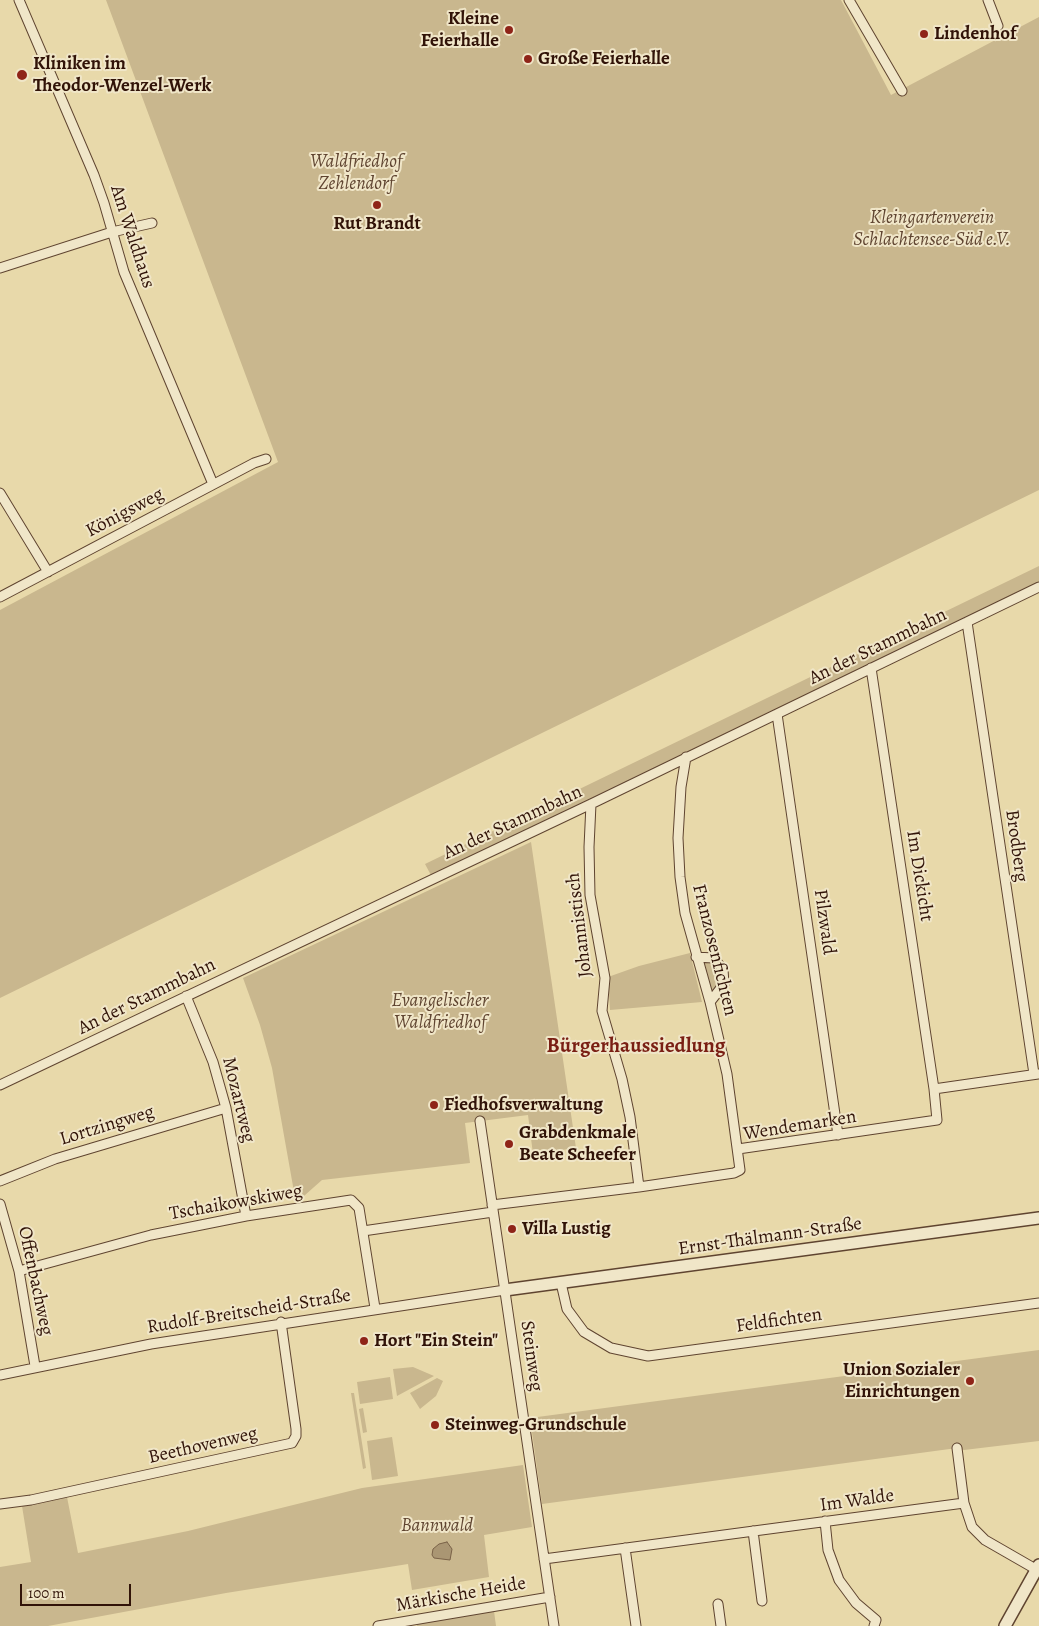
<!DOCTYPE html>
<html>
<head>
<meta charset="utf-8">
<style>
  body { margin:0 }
  #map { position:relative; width:1039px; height:1626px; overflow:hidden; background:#e8d9aa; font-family:Alegreya,serif }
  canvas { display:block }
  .scale { position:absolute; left:20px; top:1584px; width:111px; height:22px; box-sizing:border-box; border:2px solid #311308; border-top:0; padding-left:6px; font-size:15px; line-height:18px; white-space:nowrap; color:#311308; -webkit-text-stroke:4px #f0e6c8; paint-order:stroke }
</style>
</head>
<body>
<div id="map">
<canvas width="1039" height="1626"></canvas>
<div class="scale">100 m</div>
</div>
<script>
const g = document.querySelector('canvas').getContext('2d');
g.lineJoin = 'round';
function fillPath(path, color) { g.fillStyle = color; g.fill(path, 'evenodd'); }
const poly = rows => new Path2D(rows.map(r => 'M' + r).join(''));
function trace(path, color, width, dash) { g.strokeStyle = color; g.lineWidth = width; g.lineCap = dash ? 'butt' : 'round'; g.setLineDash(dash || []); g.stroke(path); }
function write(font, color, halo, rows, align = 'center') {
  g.font = font + ' Alegreya,serif'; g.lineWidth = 4; g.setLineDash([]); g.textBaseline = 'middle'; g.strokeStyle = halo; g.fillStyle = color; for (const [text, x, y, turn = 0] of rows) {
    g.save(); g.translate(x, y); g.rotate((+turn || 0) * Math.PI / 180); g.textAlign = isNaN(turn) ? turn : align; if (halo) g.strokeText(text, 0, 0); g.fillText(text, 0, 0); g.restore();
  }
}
fillPath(poly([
  [106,0,841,0,891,95,1039,17,1039,490,0,998,0,610,278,462],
  [1039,566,1039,587,433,879,425,864],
  [531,842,576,1148,533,1154,528,1115,465,1123,470,1163,322,1180,296,1203,272,1068,260,1025,243,978],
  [690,953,702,1002,610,1010,608,977,639,966],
  [702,958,710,958,720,970,722,981,713,994],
  [1039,1350,1039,1441,964,1450,957,1448,542,1504,530,1418],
  [413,1367,434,1376,397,1396,393,1369],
  [390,1377,393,1399,360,1404,357,1382],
  [437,1378,443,1381,436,1396,420,1409,410,1393],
  [351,1393,354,1393,366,1468,363,1469],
  [363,1408,367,1432,363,1433,359,1409],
  [392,1437,398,1476,372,1480,367,1441],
  [523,1465,532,1527,484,1535,489,1577,412,1590,408,1564,226,1593,48,1626,0,1626,0,1567,31,1562,22,1506,67,1497,78,1553,188,1531,362,1488],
  [494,1611,496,1626,417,1626,417,1624]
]), '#c9b78e');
const water = poly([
  [447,1542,452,1549,450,1560,434,1558,432,1555,433,1549,439,1544,447,1542]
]);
fillPath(water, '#aa9673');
trace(water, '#7a6248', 1);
const minor = poly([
  [19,0,94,175,104,203,124,272,213,484],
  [849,0,902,91],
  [988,0,998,26],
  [0,268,112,232,152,223],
  [0,493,48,572],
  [0,597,254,463,266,459],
  [967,622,1034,1074],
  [777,714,838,1135],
  [591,804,589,847,590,895,605,978,602,1011,622,1079,630,1117,639,1187],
  [696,957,713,958,723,969,724,984,710,1002],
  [186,996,213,1062,226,1108,246,1216],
  [0,1085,591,804,1039,587],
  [934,1089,1038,1074],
  [480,1121,554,1626],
  [738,1149,937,1120,934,1089,871,668],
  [0,1181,55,1159,226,1108],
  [0,1204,19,1271,35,1366],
  [492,1205,639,1187,734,1173,740,1170,727,1074,710,1002,685,913,680,877,678,838,681,787,686,757],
  [363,1231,493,1212],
  [19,1271,151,1235,246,1216,351,1200,359,1208,375,1308],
  [561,1283,567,1309,584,1332,611,1348,648,1356,1039,1303],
  [0,1375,151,1344,505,1290],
  [957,1448,964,1503,972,1527,985,1540,1039,1571],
  [0,1504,31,1500,292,1443,296,1436,296,1429,281,1322],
  [825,1521,828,1550,839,1580,856,1603,876,1620,874,1626],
  [753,1531,762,1601],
  [625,1548,636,1626],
  [544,1559,964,1503],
  [718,1604,721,1626],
  [378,1626,550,1597]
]);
const tertiary = poly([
  [505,1290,1039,1218],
  [1005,1626,1039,1565]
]);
trace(minor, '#5f4430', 11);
trace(tertiary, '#5f4430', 14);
trace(minor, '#f0e6c8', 9);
trace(tertiary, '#f0e6c8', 11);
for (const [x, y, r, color] of [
  [509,30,5,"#8f2418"],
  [924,34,5,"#8f2418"],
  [528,59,5,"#8f2418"],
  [22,75,6,"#8f2418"],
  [377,205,5,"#8f2418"],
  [434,1105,5,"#8f2418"],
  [509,1144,5,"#8f2418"],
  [512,1229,5,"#8f2418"],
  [364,1341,5,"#8f2418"],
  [970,1381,5,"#8f2418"],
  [435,1425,5,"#8f2418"]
]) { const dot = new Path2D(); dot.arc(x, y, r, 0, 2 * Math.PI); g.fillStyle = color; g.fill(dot); trace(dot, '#f0e6c8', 2); }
write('bold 19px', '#311308', '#f0e6c8', [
  ["Kleine",499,19,"right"],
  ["Feierhalle",499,41,"right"],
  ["Lindenhof",934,34],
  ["Große Feierhalle",538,59],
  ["Kliniken im",33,64],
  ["Theodor-Wenzel-Werk",33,86],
  ["Rut Brandt",377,224,"center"],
  ["Fiedhofsverwaltung",444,1105],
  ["Grabdenkmale",519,1133],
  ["Beate Scheefer",519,1155],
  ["Villa Lustig",522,1229],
  ["Hort \"Ein Stein\"",374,1341],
  ["Union Sozialer",960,1370,"right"],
  ["Einrichtungen",960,1392,"right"],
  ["Steinweg-Grundschule",445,1425]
], 'left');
write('italic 19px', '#5f4430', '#f0e6c8', [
  ["Waldfriedhof",356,162],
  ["Zehlendorf",356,184],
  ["Kleingartenverein",932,218],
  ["Schlachtensee-Süd e.V.",932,240],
  ["Evangelischer",440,1001],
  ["Waldfriedhof",440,1023],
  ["Bannwald",437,1526]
]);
write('19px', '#311308', '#f0e6c8', [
  ["Am Waldhaus",132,237,72],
  ["Königsweg",125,513,-28],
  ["An der Stammbahn",878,647,-26],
  ["An der Stammbahn",513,823,-25],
  ["Brodberg",1016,846,82],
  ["Im Dickicht",919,876,81],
  ["Pilzwald",824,922,82],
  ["Johannistisch",580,925,-97],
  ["Franzosenfichten",714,950,76],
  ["An der Stammbahn",147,997,-26],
  ["Mozartweg",238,1100,76],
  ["Lortzingweg",107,1126,-17],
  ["Wendemarken",800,1126,-9],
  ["Tschaikowskiweg",236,1203,-10],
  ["Ernst-Thälmann-Straße",770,1237,-8],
  ["Offenbachweg",35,1281,78],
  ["Rudolf-Breitscheid-Straße",249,1312,-9],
  ["Feldfichten",779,1321,-8],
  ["Steinweg",531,1356,82],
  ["Beethovenweg",203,1446,-13],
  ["Im Walde",857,1501,-8],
  ["Märkische Heide",461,1595,-10]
]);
write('bold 21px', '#7a1f14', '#f0e6c8', [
  ["Bürgerhaussiedlung",636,1047]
]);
</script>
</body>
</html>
